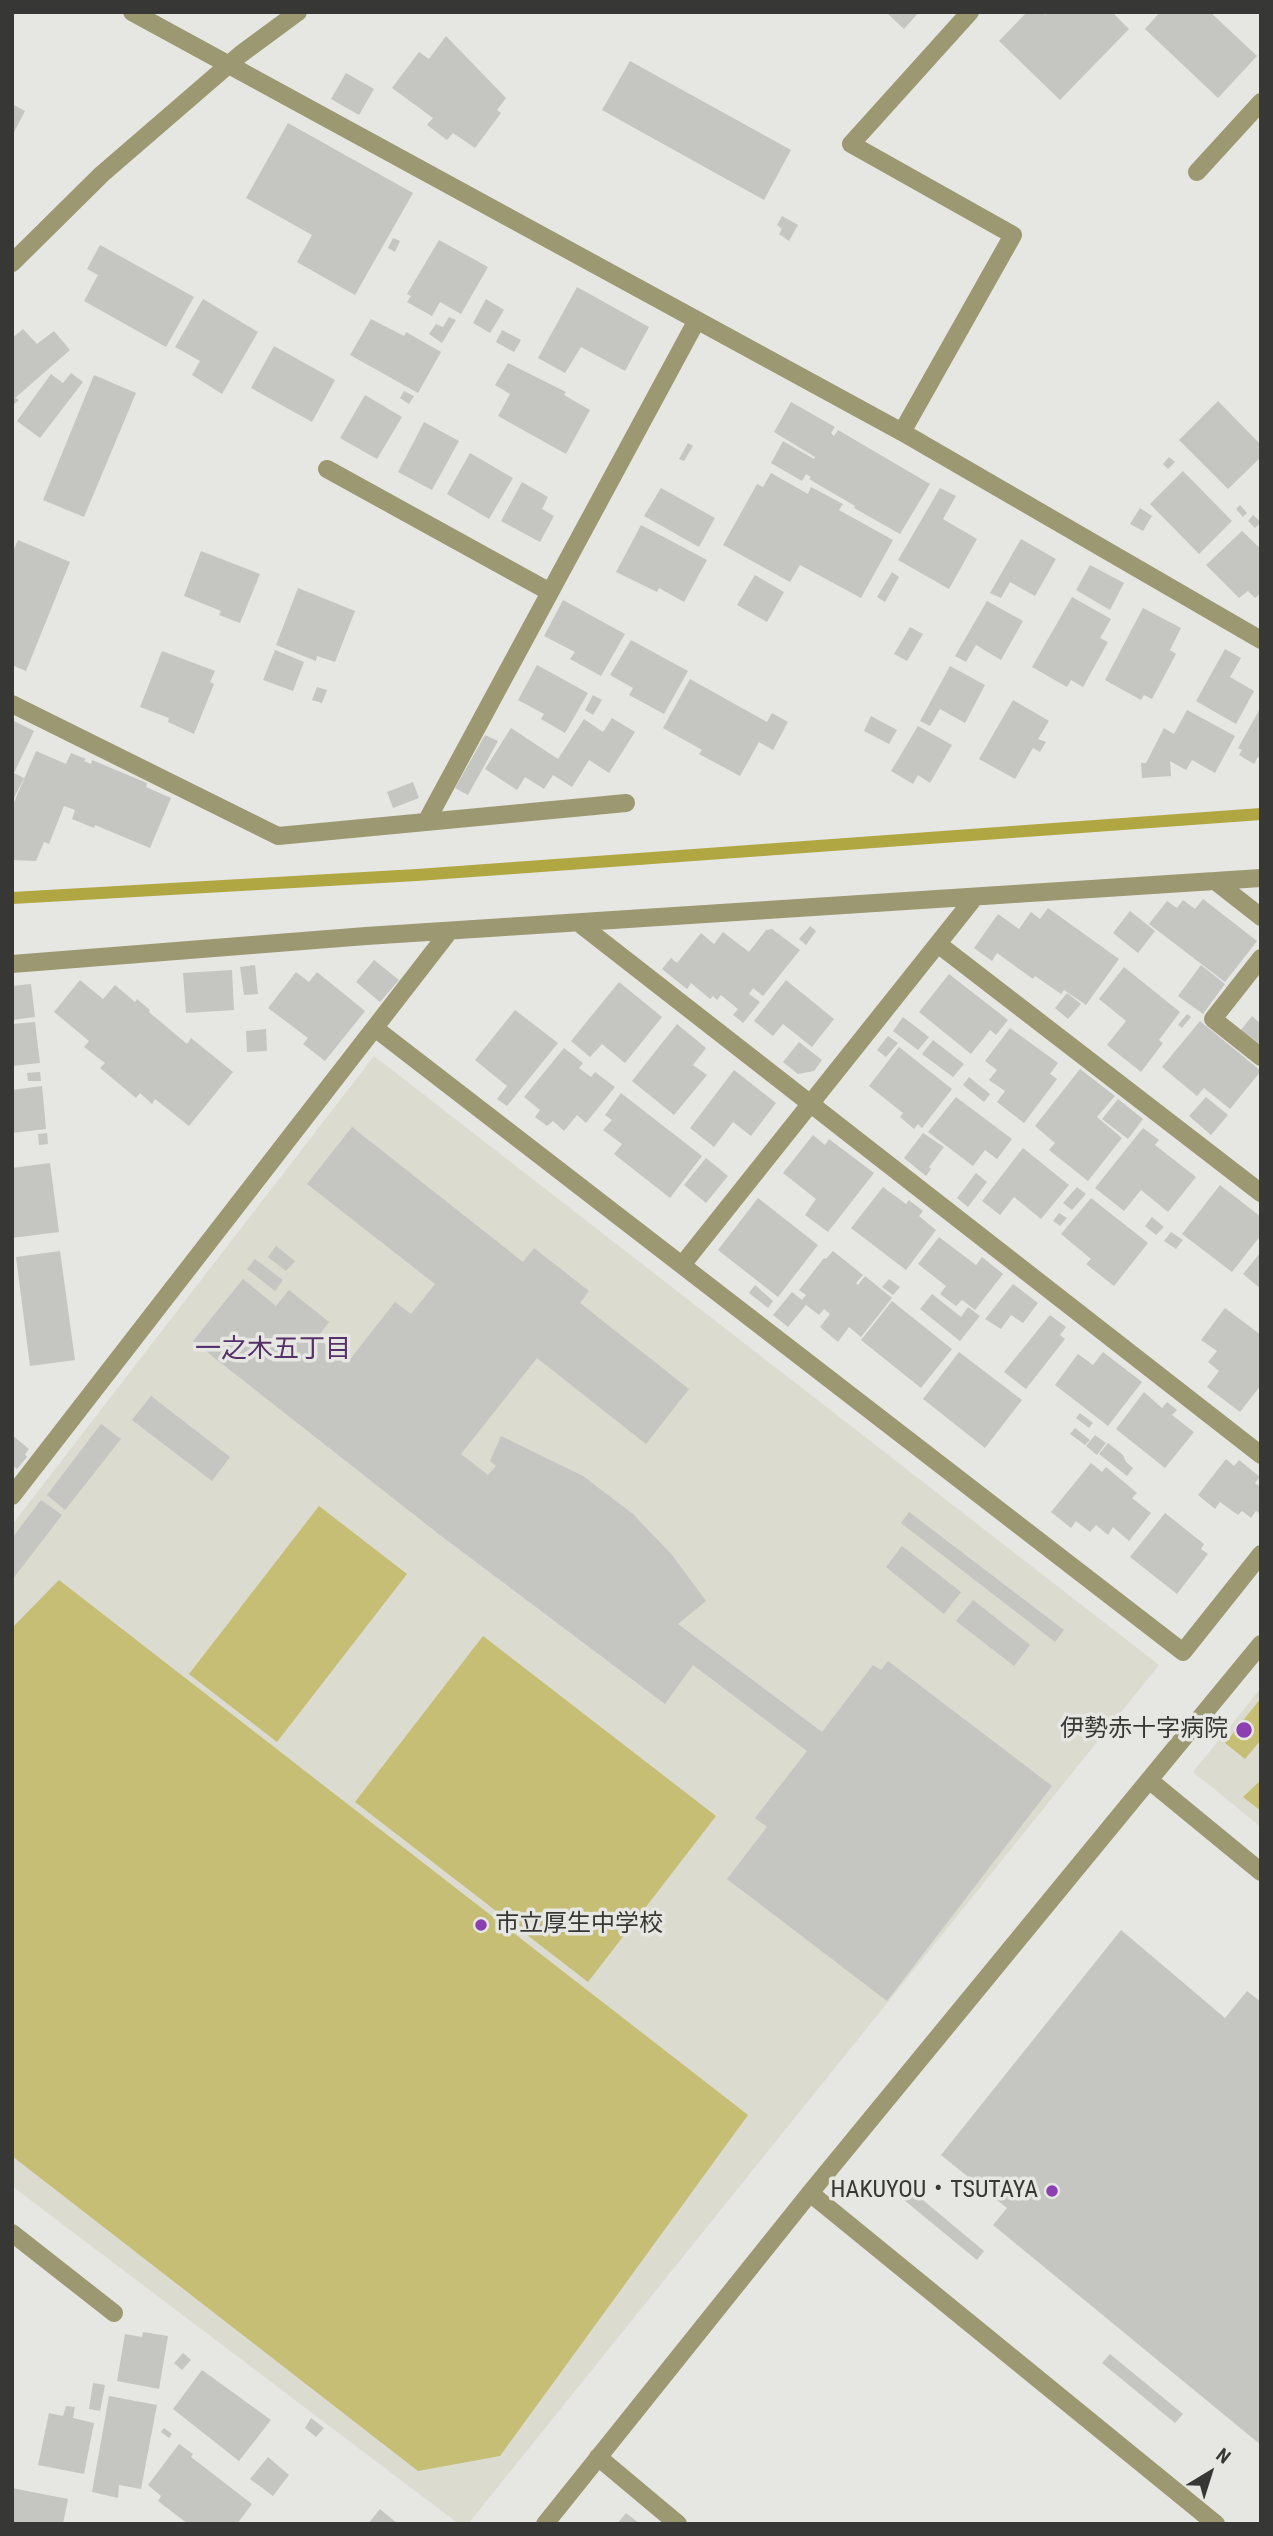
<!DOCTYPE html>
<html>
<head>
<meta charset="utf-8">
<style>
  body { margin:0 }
  #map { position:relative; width:1273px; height:2536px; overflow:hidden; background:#e6e6e2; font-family:"Roboto Condensed",sans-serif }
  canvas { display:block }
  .frame { position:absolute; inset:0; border:14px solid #373735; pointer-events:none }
  .north { position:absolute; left:1175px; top:2438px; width:70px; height:70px; -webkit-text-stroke:5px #e6e6e2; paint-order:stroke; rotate:38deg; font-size:19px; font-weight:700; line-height:28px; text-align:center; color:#373735 }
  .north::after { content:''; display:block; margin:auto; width:24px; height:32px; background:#373735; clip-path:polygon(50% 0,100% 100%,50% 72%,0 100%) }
</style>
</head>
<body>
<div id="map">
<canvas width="1273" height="2536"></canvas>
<div class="frame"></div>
<div class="north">N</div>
</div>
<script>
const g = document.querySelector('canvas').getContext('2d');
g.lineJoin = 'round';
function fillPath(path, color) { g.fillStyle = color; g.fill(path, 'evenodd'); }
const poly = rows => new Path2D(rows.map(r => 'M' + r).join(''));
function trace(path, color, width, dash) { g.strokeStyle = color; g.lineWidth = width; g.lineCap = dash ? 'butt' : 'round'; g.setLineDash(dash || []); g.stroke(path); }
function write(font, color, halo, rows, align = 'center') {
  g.font = font + ' "Roboto Condensed","Noto Sans JP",sans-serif'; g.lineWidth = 7; g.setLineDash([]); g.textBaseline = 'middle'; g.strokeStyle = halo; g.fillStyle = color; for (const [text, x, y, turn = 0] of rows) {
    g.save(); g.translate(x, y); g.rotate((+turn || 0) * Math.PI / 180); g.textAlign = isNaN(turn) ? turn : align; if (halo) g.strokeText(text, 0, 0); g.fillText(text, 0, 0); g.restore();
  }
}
fillPath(poly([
  [374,1056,1159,1665,468,2524,459,2524,12,2186,12,1525],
  [1261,1688,1261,1827,1193,1772]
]), '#dbdbd0');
fillPath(poly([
  [319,1506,407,1574,277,1742,189,1674],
  [59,1580,748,2115,500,2456,418,2471,12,2156,12,1628],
  [483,1636,716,1816,588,1982,355,1802],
  [1261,1698,1261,1740,1245,1759,1225,1743],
  [1261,1780,1261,1811,1243,1797]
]), '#c6be74');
trace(poly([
  [12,898,417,875,1261,814]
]), '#b0a642', 12);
fillPath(poly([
  [886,12,919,12,904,29],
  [1027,12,1042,12,1045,15,1047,12,1112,12,1129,29,1060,100,999,41],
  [1160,12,1210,12,1257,56,1218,98,1145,29],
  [446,36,506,98,497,110,501,113,475,148,453,133,447,140,427,125,433,118,392,88,419,52,429,59],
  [630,61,791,150,764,200,602,110],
  [346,73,374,89,359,115,331,99],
  [12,104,25,111,12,136],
  [288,123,413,193,355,295,297,262,312,235,246,198],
  [782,216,798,225,789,241,779,234,782,229,777,225],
  [393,238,400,241,395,252,388,248],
  [439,240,488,267,461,314,440,302,432,316,407,302,411,296,407,294],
  [100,245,194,297,166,347,84,301,98,275,87,269],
  [577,287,649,327,625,371,581,347,565,373,538,358],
  [203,299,258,332,222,394,192,375,200,361,175,347],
  [486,299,504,310,490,333,473,323],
  [449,317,456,320,442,343,429,334,436,324,443,327],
  [371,319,404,336,406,332,441,352,418,393,350,355],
  [23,329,37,344,54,331,70,350,15,398,19,400,12,406,12,338],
  [502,330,521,340,514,352,496,342],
  [274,346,335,380,312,422,251,388],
  [508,363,566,392,564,395,590,410,566,454,498,416,510,394,495,385],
  [71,373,83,382,40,438,17,421,51,374,63,383],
  [94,375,136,393,84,517,43,500],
  [404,391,414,396,409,404,400,398],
  [365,395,402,417,377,459,340,438],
  [1218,401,1261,445,1261,457,1228,489,1179,440],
  [791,402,835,427,831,433,834,436,838,430,930,484,900,534,854,508,855,506,809,479,811,477,806,474,802,481,771,463,783,441,814,459,815,457,774,432],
  [424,422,459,441,432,490,398,472],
  [688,443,693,446,684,461,679,459],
  [470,453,513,478,489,519,447,494],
  [1169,457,1175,462,1168,469,1163,464],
  [1183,471,1232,521,1199,554,1150,504],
  [771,473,808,494,811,487,843,504,839,510,893,540,861,598,800,565,790,582,723,545,757,484,763,487],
  [522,482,548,497,542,509,554,516,540,542,501,521],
  [661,488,715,518,699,547,644,516],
  [940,488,956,496,943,519,977,539,949,589,898,560],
  [1240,505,1247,513,1243,517,1236,509],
  [1140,508,1152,516,1143,531,1130,524],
  [1253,515,1261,522,1255,528,1248,521],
  [641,525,707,560,684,602,659,588,657,592,616,572],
  [1242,531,1261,549,1261,593,1255,598,1248,591,1239,598,1206,565],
  [1021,539,1056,559,1035,596,1010,582,1001,598,990,593],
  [18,540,70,562,26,671,12,665,12,553],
  [201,551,260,574,240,623,219,615,221,611,184,596],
  [1090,565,1124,583,1110,610,1076,590],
  [892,572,899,577,885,602,877,597],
  [755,575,784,592,767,622,737,605],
  [298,588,355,611,335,662,317,656,316,661,276,645],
  [1072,597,1111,619,1100,638,1108,642,1083,687,1071,680,1067,687,1032,667],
  [563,600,625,634,601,676,570,659,575,652,544,636],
  [987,601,1023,621,1001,660,976,645,966,662,955,656],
  [1143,608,1181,628,1170,650,1176,654,1152,699,1144,695,1141,700,1105,680],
  [910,627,923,634,907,661,894,654],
  [631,640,688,671,664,714,629,695,633,688,610,675],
  [1225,649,1241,658,1230,677,1254,691,1236,724,1196,701],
  [275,650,304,662,293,691,263,680],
  [162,651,215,671,210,682,214,684,194,734,168,722,169,718,140,707],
  [537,665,588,693,565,733,541,719,544,714,518,700],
  [950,666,985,685,965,723,940,709,930,726,920,721],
  [690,679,767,722,772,713,788,722,773,750,759,742,740,776,699,754,702,750,663,728],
  [317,687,327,690,322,703,312,700],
  [593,695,602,700,593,715,585,710],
  [1013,700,1049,721,1038,739,1046,742,1040,752,1033,748,1015,779,979,759],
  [1261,707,1261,759,1258,757,1254,764,1239,755,1242,750,1238,748],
  [1187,710,1235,736,1215,773,1192,760,1186,770,1170,761,1171,776,1142,778,1141,763,1146,763,1164,728,1174,734],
  [871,716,897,730,889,744,864,731],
  [612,718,635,732,609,773,589,760,572,787,553,775,544,789,525,777,517,790,485,769,511,728,558,759,584,719,603,732],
  [12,720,34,731,14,773,24,778,12,802],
  [918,726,952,745,930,783,918,775,913,784,891,771],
  [485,735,498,741,468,795,455,788],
  [36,751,66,764,71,753,86,759,84,761,91,764,92,760,147,783,146,787,171,798,150,848,95,825,94,828,72,819,75,810,64,806,49,844,44,842,36,861,12,860,12,807],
  [413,782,419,798,393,808,387,792],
  [1203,899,1257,941,1225,982,1149,924,1167,901,1177,908,1183,900,1195,909],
  [1048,908,1119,959,1086,1005,1064,990,1061,994,1035,976,1033,979,997,953,992,961,974,948,998,914,1019,929,1031,912,1040,919],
  [1130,911,1155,931,1138,953,1113,933],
  [810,926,816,931,806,945,799,939],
  [772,929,800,950,763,996,753,988,749,994,760,1002,743,1023,733,1015,738,1009,721,995,717,1000,713,996,710,999,691,983,687,989,662,969,671,958,677,963,701,933,714,944,723,932,749,952,766,930],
  [374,960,399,980,380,1002,356,982],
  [255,965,258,994,244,995,240,967],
  [1201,965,1225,984,1203,1014,1178,996],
  [1124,967,1180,1012,1159,1040,1163,1043,1141,1072,1107,1045,1126,1021,1099,999],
  [232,970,234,1010,186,1013,183,973],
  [296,972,309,982,317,972,365,1011,325,1061,303,1044,308,1038,268,1008],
  [949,974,1008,1020,996,1035,990,1030,971,1054,919,1012],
  [80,980,103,999,115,985,135,1002,137,999,150,1010,149,1012,187,1044,191,1038,233,1072,189,1126,155,1099,152,1104,140,1093,136,1098,100,1068,105,1063,84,1047,89,1041,54,1012],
  [786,980,834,1019,812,1047,783,1024,773,1036,754,1021],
  [619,982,662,1017,625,1063,602,1044,590,1057,571,1041],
  [31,984,35,1017,12,1020,12,986],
  [1067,993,1081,1004,1068,1019,1055,1008],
  [515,1010,558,1043,507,1106,497,1099,507,1086,475,1060],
  [1187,1014,1191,1017,1182,1028,1178,1025],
  [1252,1016,1261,1024,1260,1044,1241,1030],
  [903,1017,929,1037,918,1050,893,1031],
  [1200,1021,1261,1071,1230,1109,1204,1088,1197,1096,1162,1067],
  [35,1022,40,1063,12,1066,12,1024],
  [677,1024,706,1048,693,1065,707,1075,674,1115,632,1081],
  [1010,1028,1058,1063,1050,1074,1057,1079,1024,1123,997,1102,1005,1091,989,1080,997,1070,985,1061],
  [266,1029,267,1051,247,1052,246,1031],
  [888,1036,898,1043,886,1057,877,1050],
  [933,1040,964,1064,953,1077,922,1054],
  [799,1042,822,1060,814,1071,798,1074,783,1062],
  [899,1047,952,1089,922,1128,918,1124,914,1129,900,1117,903,1113,869,1086],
  [564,1048,583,1063,579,1068,591,1077,595,1072,615,1087,586,1123,577,1115,564,1131,553,1121,547,1126,535,1117,540,1110,524,1097],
  [1080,1069,1115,1096,1097,1117,1122,1138,1088,1181,1049,1150,1055,1143,1035,1126],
  [734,1070,776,1103,751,1136,733,1122,714,1147,690,1128],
  [40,1072,41,1081,28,1081,27,1073],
  [969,1077,990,1094,984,1102,963,1085],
  [42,1086,46,1129,12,1133,12,1090],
  [621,1093,702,1156,670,1198,614,1154,622,1144,603,1130,612,1120,605,1115],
  [956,1097,1012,1139,997,1159,985,1150,973,1166,928,1132],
  [1206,1097,1228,1115,1211,1135,1189,1116],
  [1118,1099,1143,1119,1128,1139,1102,1119],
  [352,1127,523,1262,534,1248,589,1291,580,1303,689,1389,646,1444,537,1358,461,1454,488,1475,496,1466,490,1461,501,1436,583,1476,633,1514,672,1555,706,1601,678,1624,822,1732,873,1665,881,1670,888,1661,1052,1786,887,2001,727,1879,767,1827,755,1818,807,1751,693,1665,665,1704,440,1535,193,1341,243,1279,276,1306,289,1290,329,1322,317,1338,348,1362,395,1302,411,1314,435,1284,307,1184],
  [1143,1128,1159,1140,1155,1145,1196,1177,1168,1212,1141,1190,1124,1211,1095,1188],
  [47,1133,48,1144,39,1145,38,1134],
  [923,1133,944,1147,929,1167,931,1169,926,1176,904,1158],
  [813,1135,825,1145,829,1139,874,1173,828,1232,805,1215,816,1199,783,1173],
  [1023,1148,1069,1185,1041,1219,1014,1197,1000,1215,982,1201],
  [706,1158,728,1176,706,1203,684,1185],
  [50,1163,59,1232,12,1238,12,1168],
  [976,1173,987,1182,968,1207,957,1198],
  [1220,1185,1261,1217,1261,1235,1232,1272,1182,1234],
  [883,1187,906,1204,909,1200,923,1211,919,1216,936,1230,906,1270,851,1228],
  [1077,1187,1086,1194,1072,1210,1063,1203],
  [758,1198,818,1245,778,1297,718,1250],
  [1091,1198,1148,1243,1114,1286,1086,1264,1091,1259,1061,1234],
  [1059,1213,1067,1218,1060,1226,1053,1221],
  [1152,1217,1164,1227,1156,1235,1145,1226],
  [1171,1232,1183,1240,1176,1249,1164,1241],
  [939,1237,976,1265,982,1257,1003,1274,975,1310,962,1300,956,1306,940,1294,946,1286,918,1264],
  [276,1246,295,1261,286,1271,268,1257],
  [60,1251,75,1360,30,1366,16,1257],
  [833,1251,863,1275,856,1283,858,1285,865,1276,892,1298,861,1337,849,1327,838,1342,820,1327,830,1314,824,1309,819,1315,806,1305,788,1327,773,1315,792,1292,802,1300,806,1295,799,1290,824,1258,826,1259],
  [1261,1252,1261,1289,1243,1274],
  [255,1259,283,1280,275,1291,247,1269],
  [889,1279,900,1287,893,1295,882,1287],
  [1013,1284,1038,1303,1023,1323,1011,1315,1001,1329,985,1319],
  [755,1285,773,1301,768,1308,749,1293],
  [932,1294,961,1317,968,1307,980,1316,960,1341,920,1309],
  [892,1301,952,1349,921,1388,861,1340],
  [1225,1308,1261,1335,1261,1385,1240,1412,1207,1387,1219,1371,1208,1362,1217,1351,1201,1340],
  [1050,1315,1066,1327,1060,1335,1065,1339,1026,1389,1004,1372],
  [959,1352,1022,1400,985,1448,923,1399],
  [1103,1352,1142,1382,1108,1426,1055,1385,1078,1354,1093,1365],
  [1144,1392,1162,1408,1167,1402,1177,1410,1172,1415,1194,1432,1165,1468,1116,1429],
  [151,1396,230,1457,212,1481,132,1420],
  [1080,1413,1093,1423,1089,1428,1076,1418],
  [101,1424,121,1439,65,1510,47,1495],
  [1075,1428,1090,1440,1085,1445,1070,1434],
  [12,1435,29,1449,25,1454,27,1457,17,1469,14,1467,12,1468],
  [1095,1435,1106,1443,1097,1455,1086,1446],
  [1108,1443,1123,1455,1126,1462,1133,1468,1127,1476,1099,1454],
  [1226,1459,1234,1466,1239,1460,1260,1477,1255,1483,1261,1487,1261,1514,1256,1511,1251,1518,1242,1511,1238,1515,1220,1502,1215,1509,1198,1495],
  [1091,1463,1102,1472,1106,1467,1137,1493,1132,1498,1151,1513,1129,1541,1113,1527,1108,1535,1096,1525,1090,1532,1076,1521,1071,1528,1051,1512],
  [41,1500,62,1515,12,1580,12,1538],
  [909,1512,1064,1630,1055,1642,901,1523],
  [1165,1513,1204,1544,1201,1549,1208,1554,1177,1594,1130,1557],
  [902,1546,961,1592,944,1614,886,1567],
  [973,1600,1030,1645,1014,1666,956,1621],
  [1121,1930,1225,2018,1247,1991,1261,2002,1261,2445,993,2225,1007,2208,941,2155],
  [912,2191,984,2251,977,2260,904,2200],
  [143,2332,168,2336,159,2389,117,2381,125,2334,142,2337],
  [183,2353,191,2360,182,2370,174,2363],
  [1110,2354,1183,2414,1175,2423,1102,2363],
  [202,2370,271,2420,239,2461,173,2409],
  [93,2383,105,2385,100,2411,89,2409],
  [109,2396,157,2405,141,2489,119,2485,118,2498,92,2492],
  [66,2406,75,2407,73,2418,94,2423,84,2474,38,2465,49,2413,63,2416],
  [311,2418,324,2428,316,2437,305,2428],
  [164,2428,172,2434,169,2438,161,2432],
  [179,2444,193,2454,191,2457,252,2504,237,2524,188,2524,158,2501,161,2496,148,2485],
  [268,2457,289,2475,273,2496,250,2479],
  [12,2488,68,2499,63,2524,12,2524],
  [380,2509,398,2524,368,2524],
  [626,2513,640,2524,617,2524]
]), '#c5c5c2');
trace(poly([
  [132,12,902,432,1261,640],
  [1197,172,1261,102],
  [12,263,102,174,241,54,298,12],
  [902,432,1013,235,851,144,970,12],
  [327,469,550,592],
  [12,704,278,836,626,803],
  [426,822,697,320],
  [1215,881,1261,917],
  [580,924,1261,1455],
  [938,944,1261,1193],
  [1261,958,1213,1019,1261,1057],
  [12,964,366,936,1261,878],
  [376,1029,1183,1652,1261,1554],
  [682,1265,975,897],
  [12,1496,448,933],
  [1149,1780,1261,1644],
  [810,2193,1216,2524],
  [12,2233,114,2313],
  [598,2457,678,2524],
  [545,2524,810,2193,1149,1780,1261,1872]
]), '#9c9871', 18);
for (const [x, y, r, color] of [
  [1244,1730,9,"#8c3fb0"],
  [481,1925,7,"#8c3fb0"],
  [1052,2191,7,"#8c3fb0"]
]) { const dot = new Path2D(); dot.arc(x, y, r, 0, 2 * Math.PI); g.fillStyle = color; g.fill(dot); trace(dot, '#e6e6e2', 2.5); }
write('24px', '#373735', '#e6e6e2', [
  ["伊勢赤十字病院",1228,1730],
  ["市立厚生中学校",495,1925,"left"],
  ["HAKUYOU・TSUTAYA",1038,2191]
], 'right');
write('26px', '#563169', '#e6e6e2', [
  ["一之木五丁目",273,1350]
]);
</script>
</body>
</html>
